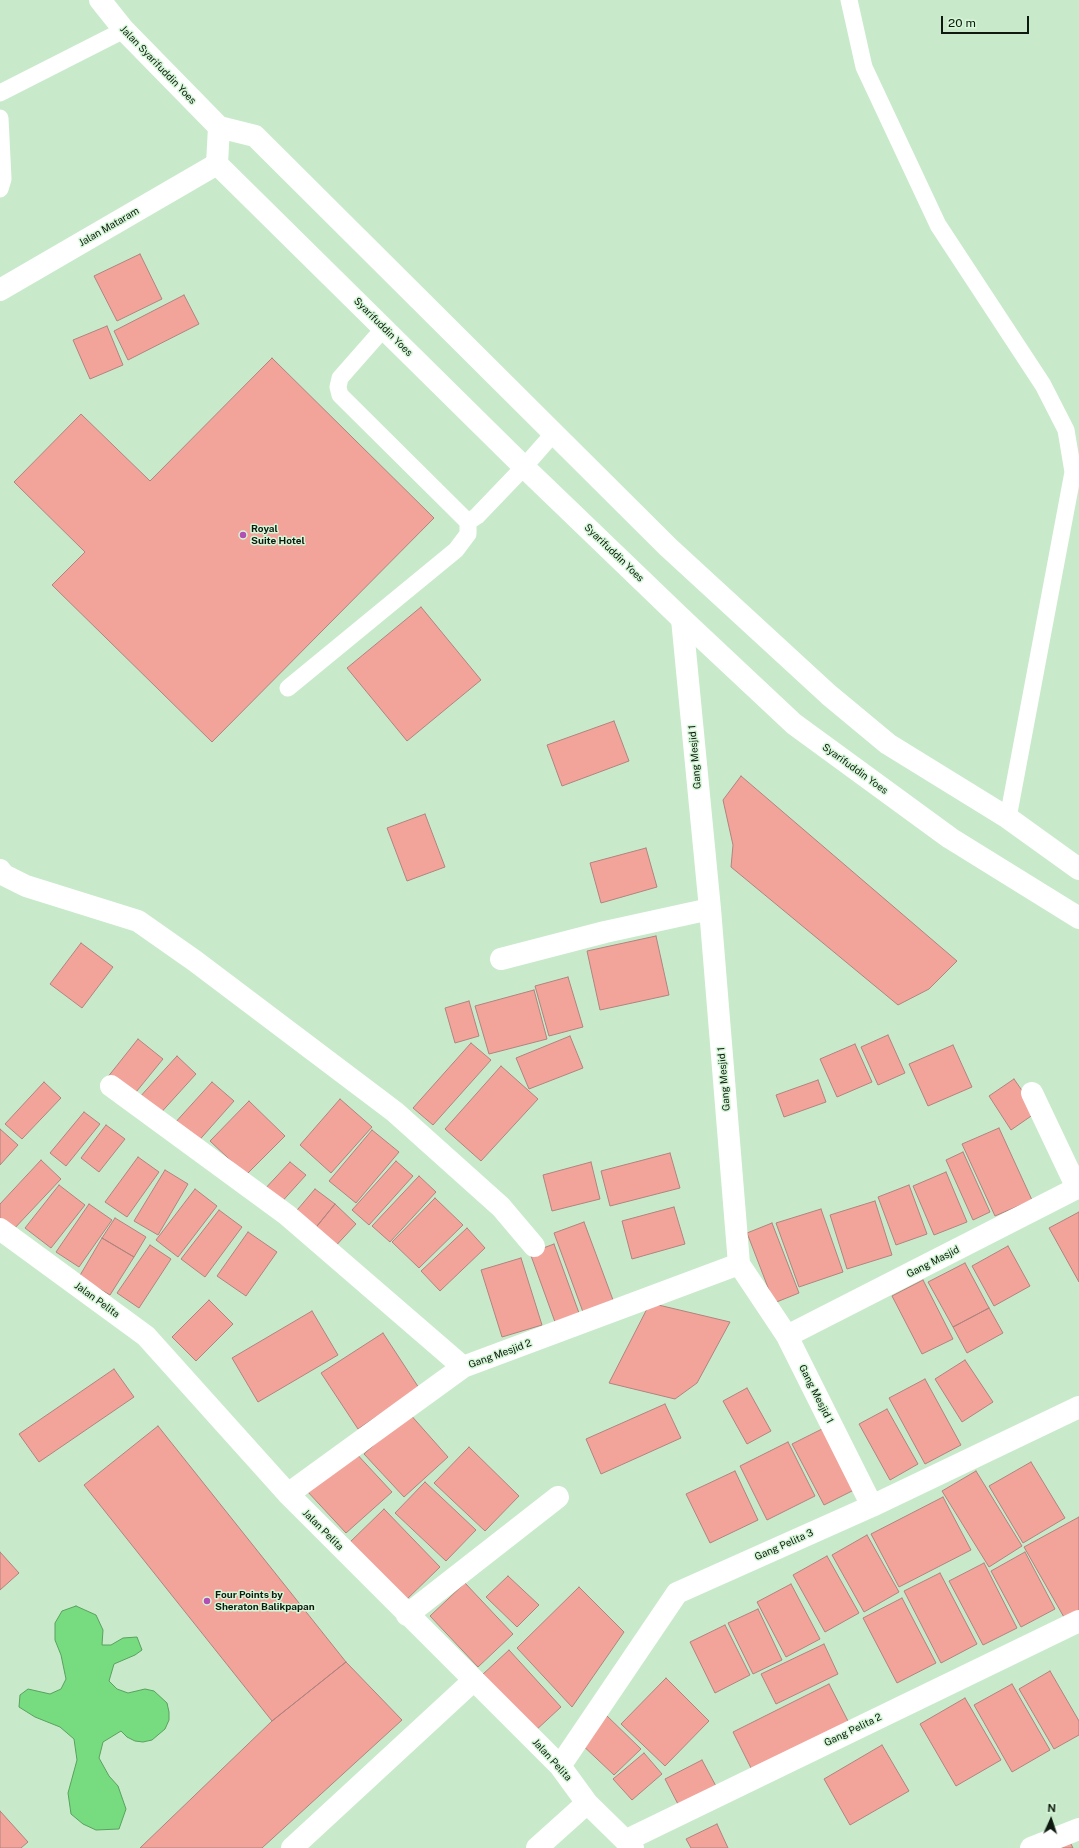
<!DOCTYPE html>
<html>
<head>
<meta charset="utf-8">
<style>
  body { margin:0 }
  #map { position:relative; width:1079px; height:1848px; overflow:hidden; background:#c8eaca; font-family:"Public Sans",sans-serif }
  canvas { display:block }
  .north { position:absolute; left:1031px; top:1800px; width:40px; height:40px; -webkit-text-stroke:3px #d5f7d7; paint-order:stroke; rotate:3deg; font-size:11px; font-weight:700; line-height:16px; text-align:center; color:#0e1a0f }
  .north::after { content:''; display:block; margin:auto; width:14px; height:18px; background:#0e1a0f; clip-path:polygon(50% 0,100% 100%,50% 72%,0 100%) }
  .scale { position:absolute; left:941px; top:16px; width:88px; height:18px; box-sizing:border-box; border:2px solid #0e1a0f; border-top:0; padding-left:5px; font-size:12px; line-height:14px; white-space:nowrap; color:#0e1a0f; -webkit-text-stroke:3px #d5f7d7; paint-order:stroke }
</style>
</head>
<body>
<div id="map">
<canvas width="1079" height="1848"></canvas>
<div class="north">N</div>
<div class="scale">20 m</div>
</div>
<script>
const g = document.querySelector('canvas').getContext('2d');
g.lineJoin = 'round';
function fillPath(path, color) { g.fillStyle = color; g.fill(path, 'evenodd'); }
const poly = rows => new Path2D(rows.map(r => 'M' + r).join(''));
function trace(path, color, width, dash) { g.strokeStyle = color; g.lineWidth = width; g.lineCap = dash ? 'butt' : 'round'; g.setLineDash(dash || []); g.stroke(path); }
function write(font, color, halo, rows, align = 'center') {
  g.font = font + ' "Public Sans",sans-serif'; g.lineWidth = 3; g.setLineDash([]); g.textBaseline = 'middle'; g.strokeStyle = halo; g.fillStyle = color; for (const [text, x, y, turn = 0] of rows) {
    g.save(); g.translate(x, y); g.rotate((+turn || 0) * Math.PI / 180); g.textAlign = isNaN(turn) ? turn : align; if (halo) g.strokeText(text, 0, 0); g.fillText(text, 0, 0); g.restore();
  }
}
const water = poly([
  [76,1606,96,1615,103,1630,102,1645,111,1645,123,1638,137,1637,142,1650,135,1655,114,1664,109,1681,117,1689,128,1693,145,1689,154,1691,167,1703,169,1712,169,1720,165,1729,152,1740,143,1742,135,1741,127,1737,121,1731,103,1742,99,1758,109,1776,118,1786,126,1809,119,1829,96,1830,83,1824,71,1814,68,1793,77,1760,74,1739,60,1727,35,1717,19,1707,20,1695,28,1689,50,1694,61,1689,66,1679,61,1655,55,1640,55,1623,62,1611,76,1606]
]);
fillPath(water, '#77db80');
trace(water, '#58a15e', 1);
const building = poly([
  [140,254,162,299,117,321,94,276,140,254],
  [184,295,199,324,128,360,114,331,184,295],
  [107,326,123,365,90,379,73,340,107,326],
  [272,358,434,518,212,742,52,585,85,552,14,482,81,414,150,481,272,358],
  [421,607,481,680,407,741,347,668,421,607],
  [614,721,629,761,562,786,547,745,614,721],
  [741,776,957,961,929,989,898,1005,731,867,733,845,723,800,741,776],
  [425,814,445,867,407,881,387,828,425,814],
  [646,848,657,887,601,903,590,863,646,848],
  [656,936,669,995,600,1010,587,951,656,936],
  [81,943,113,967,82,1008,50,984,81,943],
  [568,977,583,1027,549,1036,535,986,568,977],
  [534,990,547,1039,489,1054,475,1006,534,990],
  [469,1001,479,1036,455,1043,445,1008,469,1001],
  [888,1035,905,1073,878,1085,861,1047,888,1035],
  [570,1036,583,1068,529,1089,516,1058,570,1036],
  [138,1039,163,1059,132,1097,107,1078,138,1039],
  [471,1043,491,1060,433,1125,413,1108,471,1043],
  [855,1044,872,1082,837,1097,820,1059,855,1044],
  [953,1045,972,1087,928,1106,909,1064,953,1045],
  [177,1056,196,1074,157,1117,138,1099,177,1056],
  [501,1066,538,1099,481,1161,445,1129,501,1066],
  [1014,1079,1037,1112,1011,1130,989,1096,1014,1079],
  [818,1080,826,1102,784,1117,776,1095,818,1080],
  [44,1082,61,1098,22,1139,5,1124,44,1082],
  [212,1082,234,1101,195,1145,173,1125,212,1082],
  [340,1099,372,1127,331,1173,300,1145,340,1099],
  [249,1101,285,1136,246,1175,210,1141,249,1101],
  [84,1112,100,1124,66,1166,50,1153,84,1112],
  [106,1125,125,1139,99,1172,81,1158,106,1125],
  [999,1128,1032,1200,995,1216,962,1144,999,1128],
  [0,1129,18,1145,0,1165,0,1129],
  [372,1130,399,1152,356,1203,329,1181,372,1130],
  [963,1152,990,1212,973,1220,946,1160,963,1152],
  [670,1153,680,1188,610,1206,601,1171,670,1153],
  [138,1157,159,1172,127,1217,105,1202,138,1157],
  [41,1160,61,1179,12,1231,0,1220,0,1204,41,1160],
  [396,1161,413,1176,369,1225,352,1210,396,1161],
  [290,1162,306,1175,278,1206,262,1192,290,1162],
  [591,1162,600,1199,552,1211,543,1175,591,1162],
  [165,1170,188,1184,158,1235,134,1221,165,1170],
  [946,1172,967,1222,934,1235,913,1186,946,1172],
  [419,1176,436,1192,390,1242,372,1226,419,1176],
  [59,1185,85,1205,51,1248,25,1228,59,1185],
  [909,1185,927,1234,896,1245,878,1197,909,1185],
  [195,1189,217,1206,178,1257,156,1240,195,1189],
  [315,1189,335,1204,313,1231,292,1216,315,1189],
  [435,1198,463,1225,419,1268,392,1242,435,1198],
  [875,1201,892,1255,847,1269,830,1215,875,1201],
  [89,1204,112,1220,79,1267,56,1252,89,1204],
  [335,1204,356,1224,331,1251,313,1231,335,1204],
  [674,1207,685,1244,632,1259,622,1221,674,1207],
  [821,1209,843,1272,799,1287,776,1223,821,1209],
  [219,1210,242,1227,205,1277,181,1259,219,1210],
  [1079,1212,1079,1282,1049,1228,1079,1212],
  [115,1218,146,1237,134,1257,102,1238,115,1218],
  [584,1222,613,1300,583,1312,554,1233,584,1222],
  [772,1223,799,1293,774,1303,747,1233,772,1223],
  [467,1228,485,1248,440,1291,421,1271,467,1228],
  [248,1232,277,1252,246,1296,217,1276,248,1232],
  [102,1238,134,1257,110,1295,79,1277,102,1238],
  [554,1244,579,1313,555,1322,530,1253,554,1244],
  [150,1245,171,1259,139,1308,117,1293,150,1245],
  [1008,1246,1030,1286,994,1306,972,1266,1008,1246],
  [521,1258,542,1325,502,1337,481,1270,521,1258],
  [965,1263,989,1308,953,1327,928,1282,965,1263],
  [923,1280,953,1339,922,1354,892,1296,923,1280],
  [209,1300,233,1324,196,1361,172,1337,209,1300],
  [650,1303,730,1322,697,1383,675,1399,609,1383,650,1303],
  [989,1308,1003,1333,967,1353,953,1327,989,1308],
  [312,1311,338,1355,258,1402,232,1358,312,1311],
  [383,1333,419,1388,358,1429,321,1373,383,1333],
  [965,1360,993,1402,962,1422,935,1379,965,1360],
  [114,1369,134,1397,39,1462,19,1434,114,1369],
  [925,1379,961,1445,925,1464,889,1398,925,1379],
  [747,1388,771,1431,747,1444,723,1401,747,1388],
  [665,1404,681,1438,601,1474,586,1439,665,1404],
  [887,1409,918,1464,890,1480,859,1424,887,1409],
  [409,1413,448,1457,404,1497,364,1454,409,1413],
  [158,1426,346,1662,272,1721,84,1485,158,1426],
  [826,1427,858,1488,824,1505,792,1444,826,1427],
  [788,1442,815,1496,767,1520,740,1466,788,1442],
  [469,1447,519,1496,485,1531,434,1483,469,1447],
  [353,1450,392,1492,346,1533,307,1491,353,1450],
  [1031,1462,1065,1518,1023,1543,989,1486,1031,1462],
  [735,1471,758,1520,710,1543,686,1494,735,1471],
  [976,1471,1022,1546,989,1567,942,1491,976,1471],
  [425,1482,476,1530,446,1561,395,1513,425,1482],
  [943,1497,971,1550,899,1587,871,1534,943,1497],
  [384,1509,440,1567,404,1602,348,1544,384,1509],
  [1079,1517,1079,1611,1065,1619,1024,1547,1079,1517],
  [867,1535,899,1592,864,1612,832,1555,867,1535],
  [0,1552,19,1573,0,1590,0,1552],
  [1025,1552,1055,1609,1021,1627,991,1571,1025,1552],
  [827,1556,859,1613,825,1632,793,1575,827,1556],
  [984,1563,1017,1628,983,1645,949,1581,984,1563],
  [940,1573,977,1644,941,1663,904,1591,940,1573],
  [508,1576,539,1605,517,1627,486,1597,508,1576],
  [465,1583,513,1634,478,1667,430,1616,465,1583],
  [791,1584,820,1639,786,1657,757,1602,791,1584],
  [579,1587,624,1632,572,1707,517,1648,579,1587],
  [902,1598,936,1663,897,1683,863,1618,902,1598],
  [758,1609,782,1660,753,1674,728,1623,758,1609],
  [725,1625,750,1675,715,1693,690,1642,725,1625],
  [824,1644,838,1674,776,1704,761,1674,824,1644],
  [509,1650,561,1707,534,1732,482,1675,509,1650],
  [346,1662,402,1720,262,1848,140,1848,272,1721,346,1662],
  [1050,1671,1079,1721,1079,1735,1054,1749,1019,1689,1050,1671],
  [666,1678,709,1721,665,1766,621,1724,666,1678],
  [829,1684,849,1723,753,1772,733,1732,829,1684],
  [1012,1684,1050,1750,1012,1772,974,1705,1012,1684],
  [965,1698,1001,1760,956,1786,920,1724,965,1698],
  [605,1714,641,1749,614,1775,578,1741,605,1714],
  [882,1745,909,1791,850,1825,824,1779,882,1745],
  [644,1753,662,1774,632,1800,613,1779,644,1753],
  [702,1760,717,1788,680,1808,665,1779,702,1760],
  [0,1811,28,1842,21,1848,0,1848,0,1811],
  [717,1824,728,1848,691,1848,686,1839,717,1824],
  [1070,1842,1073,1848,1057,1848,1070,1842]
]);
fillPath(building, '#f2a49b');
trace(building, '#b0837e', 1);
trace(poly([
  [849,0,864,67,938,225,1043,385,1066,430,1073,472,1008,818],
  [0,93,124,30],
  [0,118,3,179,0,189],
  [384,328,340,378,338,387,340,395,468,522,477,516,524,467,553,434],
  [288,688,456,550,468,534,468,522]
]), '#fff', 17);
trace(poly([
  [0,290,217,164],
  [682,619,710,909,739,1264,787,1336,872,1506],
  [0,870,4,875,26,886,138,921,195,961,395,1112,501,1207,534,1246],
  [501,959,605,932,710,909],
  [111,1086,287,1215,463,1367],
  [1032,1093,1077,1188],
  [0,1229,146,1336,288,1494,560,1766,587,1803,633,1848],
  [787,1336,1079,1187],
  [288,1494,463,1367,739,1264],
  [407,1615,558,1497],
  [560,1766,677,1593,872,1506,1079,1407],
  [627,1840,1079,1621],
  [292,1848,474,1680],
  [537,1848,587,1803],
  [1031,1848,1079,1829]
]), '#fff', 22);
trace(poly([
  [100,0,124,30,219,127],
  [219,127,217,164,524,467,682,619,794,724,950,838,1079,918],
  [219,127,255,136,668,547,829,695,888,744,1008,818,1079,869]
]), '#fff', 22);
for (const [x, y, r, color] of [
  [243,535,4,"#b14fb6"],
  [207,1601,4,"#b14fb6"]
]) { const dot = new Path2D(); dot.arc(x, y, r, 0, 2 * Math.PI); g.fillStyle = color; g.fill(dot); trace(dot, '#d5f7d7', 1.5); }
write('10px', '#0e1a0f', '#d5f7d7', [
  ["Jalan Syarifuddin Yoes",158,65,46],
  ["Jalan Mataram",109,227,-30],
  ["Syarifuddin Yoes",383,327,45],
  ["Syarifuddin Yoes",614,553,44],
  ["Gang Mesjid 1",695,757,-95],
  ["Syarifuddin Yoes",855,769,36],
  ["Gang Mesjid 1",724,1079,-95],
  ["Gang Masjid",933,1262,-27],
  ["Jalan Pelita",97,1300,36],
  ["Gang Mesjid 2",500,1354,-20],
  ["Gang Mesjid 1",816,1394,63],
  ["Jalan Pelita",323,1530,45],
  ["Gang Pelita 3",784,1545,-24],
  ["Gang Pelita 2",853,1730,-26],
  ["Jalan Pelita",552,1760,48]
]);
write('bold 10px', '#0e1a0f', '#d5f7d7', [
  ["Royal",251,529],
  ["Suite Hotel",251,541],
  ["Four Points by",215,1595],
  ["Sheraton Balikpapan",215,1607]
], 'left');
</script>
</body>
</html>
